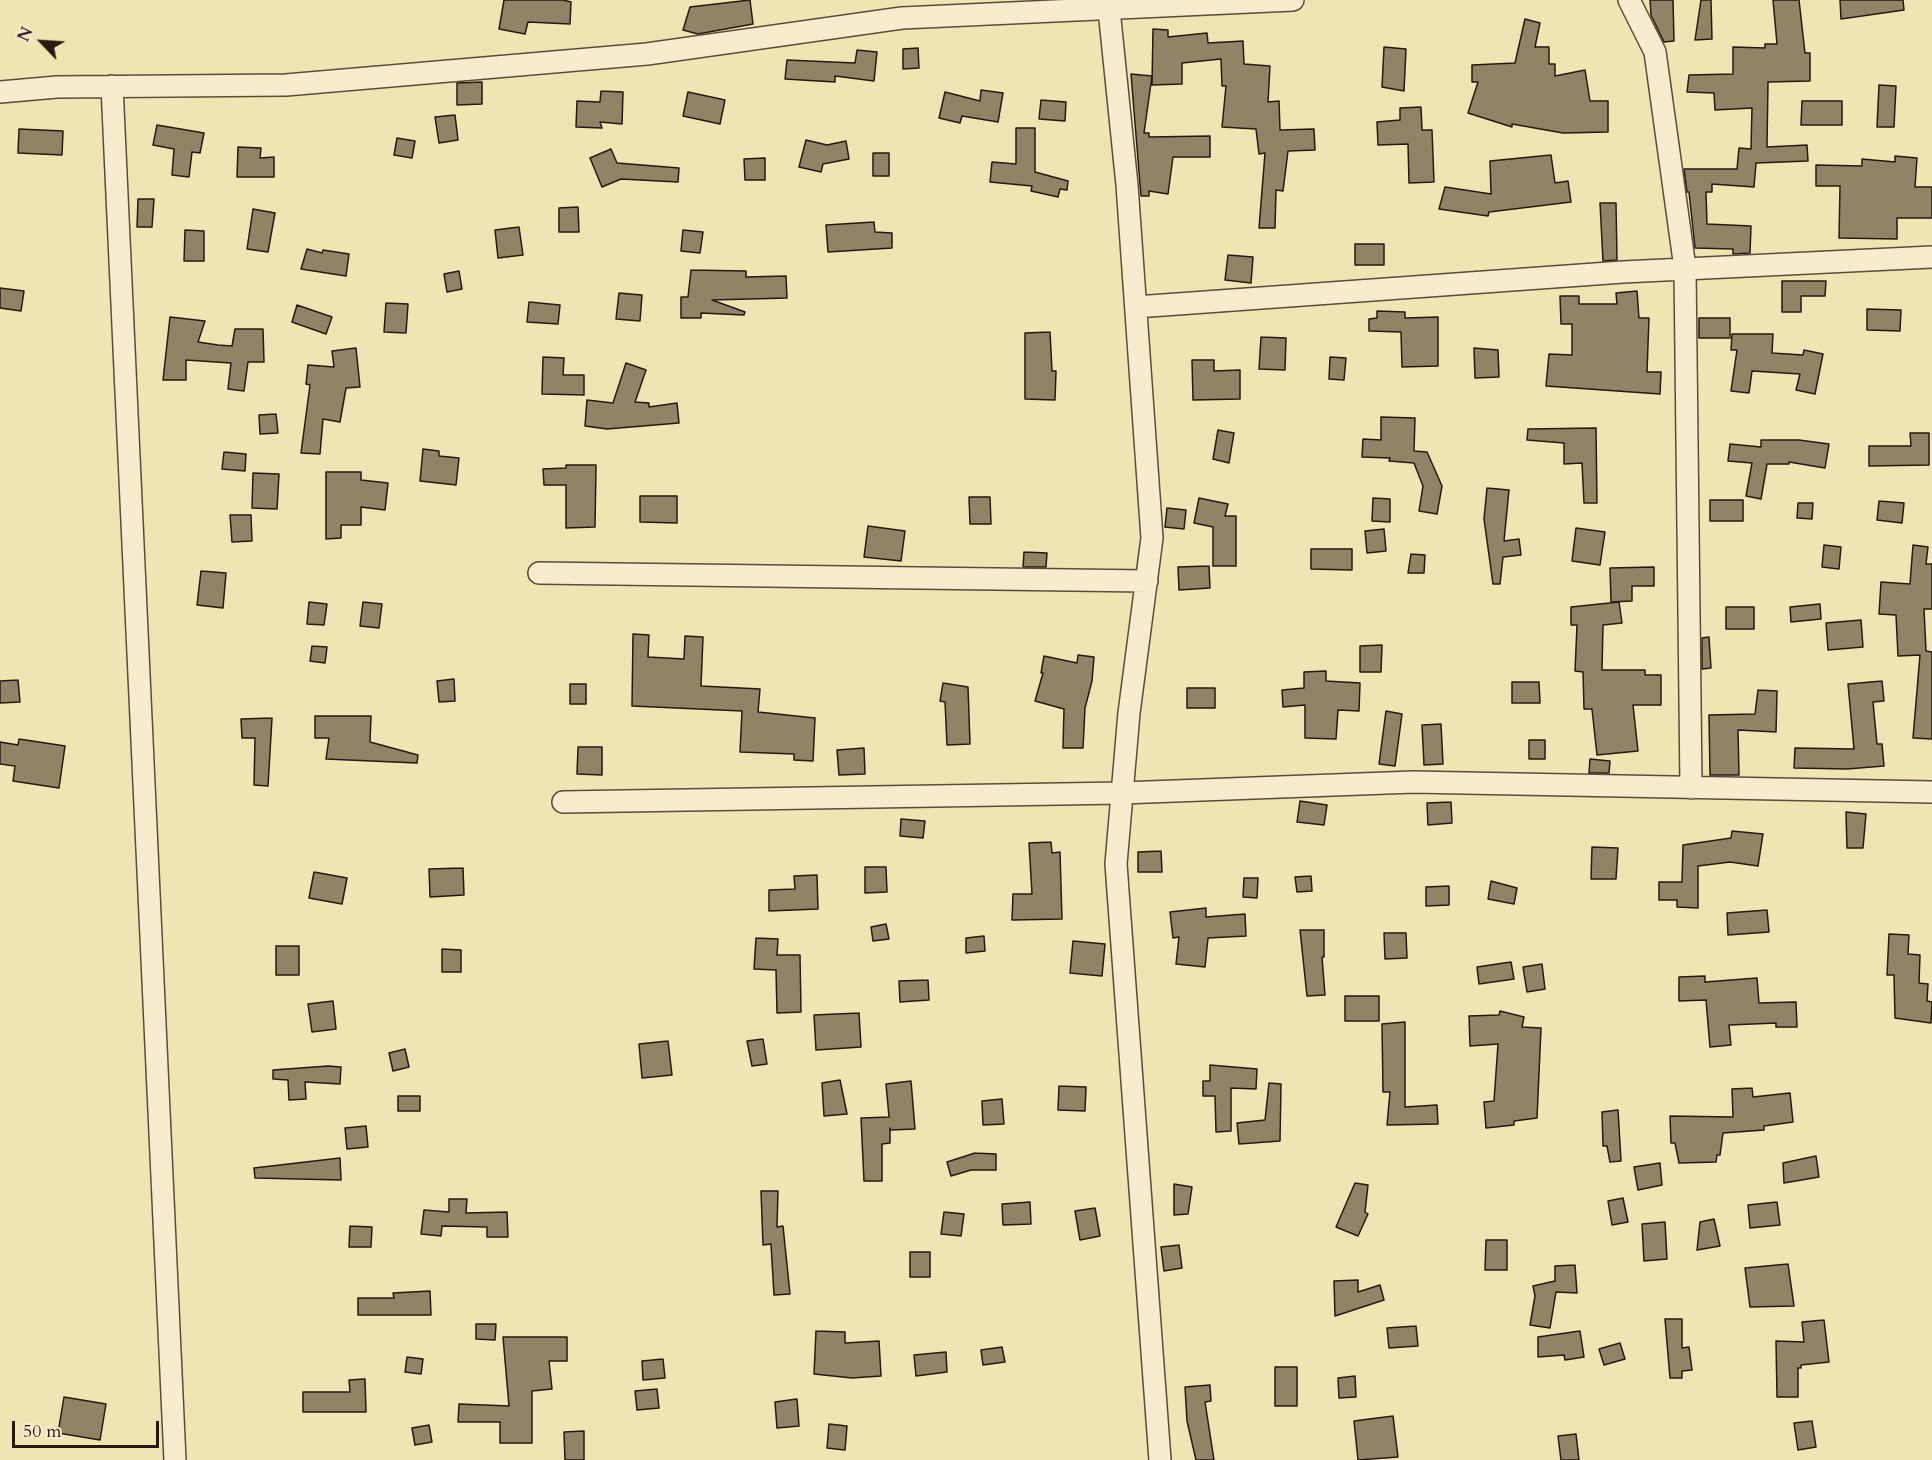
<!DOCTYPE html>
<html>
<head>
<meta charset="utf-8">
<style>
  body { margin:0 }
  #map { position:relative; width:1932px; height:1460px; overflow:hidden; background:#f1e4b3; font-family:Cardo,serif }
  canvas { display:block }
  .north { position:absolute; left:12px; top:12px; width:60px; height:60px; -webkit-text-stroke:4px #f6edce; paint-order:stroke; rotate:295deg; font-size:16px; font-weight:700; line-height:24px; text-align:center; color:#271912 }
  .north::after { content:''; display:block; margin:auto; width:21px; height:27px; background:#271912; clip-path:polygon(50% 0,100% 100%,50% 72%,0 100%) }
  .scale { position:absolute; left:12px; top:1421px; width:147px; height:27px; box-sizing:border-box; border:3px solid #271912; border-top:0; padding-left:8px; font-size:18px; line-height:21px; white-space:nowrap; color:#271912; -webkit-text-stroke:4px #f6edce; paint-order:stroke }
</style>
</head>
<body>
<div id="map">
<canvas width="1932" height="1460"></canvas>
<div class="north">N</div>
<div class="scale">50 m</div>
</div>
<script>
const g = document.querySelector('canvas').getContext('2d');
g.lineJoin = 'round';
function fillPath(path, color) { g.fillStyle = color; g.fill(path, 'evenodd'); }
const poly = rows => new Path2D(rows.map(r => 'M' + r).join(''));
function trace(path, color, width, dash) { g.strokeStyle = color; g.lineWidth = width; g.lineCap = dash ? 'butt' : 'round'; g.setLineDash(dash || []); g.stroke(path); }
const building = poly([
  [504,0,563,0,571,2,570,24,528,22,525,34,499,29,504,0],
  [750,0,753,24,698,34,683,30,690,7,750,0],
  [1650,0,1673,0,1674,41,1664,42,1651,15,1650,0],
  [1701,0,1711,0,1712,39,1695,40,1701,0],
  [1773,0,1799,0,1805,53,1810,53,1810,81,1768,82,1767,147,1807,145,1808,161,1756,163,1754,187,1712,184,1712,192,1706,192,1707,224,1751,226,1750,253,1733,254,1733,249,1695,248,1689,192,1687,192,1684,169,1737,169,1739,148,1751,149,1752,108,1715,110,1714,93,1687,92,1689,75,1733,74,1733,47,1765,48,1765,44,1777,44,1773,0],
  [1840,0,1903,0,1904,10,1841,19,1840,0],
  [1525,19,1540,23,1535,47,1549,47,1549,64,1555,64,1555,76,1585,70,1590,101,1608,101,1608,132,1563,133,1512,124,1512,127,1468,113,1478,82,1472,82,1472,65,1515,63,1525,19],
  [1153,29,1168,30,1168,37,1207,33,1208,43,1243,41,1244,64,1270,66,1268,102,1279,101,1280,130,1314,129,1315,150,1288,151,1283,191,1276,190,1275,228,1259,228,1265,153,1259,154,1256,129,1222,127,1226,86,1222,86,1221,59,1182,63,1182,84,1152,85,1153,29],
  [1384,47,1406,49,1404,91,1382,87,1384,47],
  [918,48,919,68,903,69,903,49,918,48],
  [857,50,877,52,874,81,835,76,835,82,785,79,787,60,855,63,857,50],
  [1131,74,1152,76,1144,133,1149,133,1149,137,1210,136,1210,157,1173,157,1168,194,1149,191,1149,196,1141,196,1131,74],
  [482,82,482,104,457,105,457,83,482,82],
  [1879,85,1896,86,1894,127,1877,127,1879,85],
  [981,90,1003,93,998,122,962,116,960,123,939,118,945,92,980,101,981,90],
  [601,91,623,92,622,124,600,122,602,128,576,127,577,101,600,102,601,91],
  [688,92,725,100,720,124,683,116,688,92],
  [1041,100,1066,102,1065,121,1039,119,1041,100],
  [1802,101,1842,101,1842,125,1801,125,1802,101],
  [1421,107,1422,130,1432,130,1434,182,1409,183,1408,144,1378,145,1377,122,1400,120,1400,108,1421,107],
  [455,115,458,140,439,143,435,117,455,115],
  [157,125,204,133,200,153,192,152,189,177,172,175,174,149,153,145,157,125],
  [1016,128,1035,128,1035,172,1068,181,1067,190,1060,189,1058,197,1031,191,1032,186,990,182,992,162,1016,164,1016,128],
  [19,129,63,131,62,155,18,153,19,129],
  [397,138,415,141,412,158,394,155,397,138],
  [806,140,827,145,846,141,849,159,823,164,821,172,799,167,806,140],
  [238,147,261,148,260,158,274,157,274,177,237,177,238,147],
  [611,149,617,163,679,168,678,182,621,179,602,187,590,158,611,149],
  [873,153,889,153,889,176,873,176,873,153],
  [1551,155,1555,183,1568,181,1571,202,1489,212,1488,216,1439,209,1445,187,1491,194,1490,161,1551,155],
  [1895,156,1917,158,1915,187,1932,187,1932,218,1897,218,1897,239,1839,238,1840,186,1816,186,1816,165,1862,166,1862,159,1895,162,1895,156],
  [765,158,765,180,745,180,744,159,765,158],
  [138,199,154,199,152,227,137,227,138,199],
  [1600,203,1616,203,1617,260,1603,261,1600,203],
  [578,207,579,232,559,232,559,208,578,207],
  [253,209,275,213,268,252,247,249,253,209],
  [874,222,875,232,892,233,892,248,828,252,826,225,874,222],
  [519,227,523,255,498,258,495,230,519,227],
  [185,230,204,231,204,261,184,261,185,230],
  [683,230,703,232,700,253,681,251,683,230],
  [1355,244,1384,244,1384,265,1355,265,1355,244],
  [307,249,322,253,323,250,349,254,346,276,301,269,307,249],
  [1228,255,1253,257,1251,283,1225,280,1228,255],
  [691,270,746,271,746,277,786,276,787,298,712,300,745,312,744,315,701,313,701,318,681,318,681,297,688,297,691,270],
  [459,271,462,289,447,292,444,274,459,271],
  [1782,281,1826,281,1825,296,1801,296,1801,312,1782,312,1782,281],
  [0,288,24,291,21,311,0,308,0,288],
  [1637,291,1639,318,1649,318,1647,372,1661,372,1660,394,1546,386,1549,354,1572,355,1572,324,1561,324,1560,296,1579,296,1579,304,1617,304,1616,293,1637,291],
  [619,293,642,295,640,321,616,319,619,293],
  [529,302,560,305,558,324,527,322,529,302],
  [386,303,408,304,406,333,384,332,386,303],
  [297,305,332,317,326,334,292,322,297,305],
  [1867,309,1901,310,1900,331,1867,330,1867,309],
  [1377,311,1405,312,1405,318,1438,317,1438,366,1402,367,1401,332,1369,331,1369,319,1377,318,1377,311],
  [170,317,205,321,198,342,218,345,232,346,235,329,263,329,264,362,248,362,244,391,228,389,231,363,186,360,186,380,163,380,170,317],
  [1699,318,1730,318,1730,338,1699,338,1699,318],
  [1050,332,1052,371,1056,371,1055,400,1025,399,1025,333,1050,332],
  [1732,334,1773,334,1772,353,1803,355,1804,350,1823,354,1815,394,1796,390,1800,374,1752,371,1749,393,1731,391,1737,350,1731,350,1732,334],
  [1261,337,1286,338,1285,370,1259,369,1261,337],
  [356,348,360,387,346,388,340,422,323,419,320,454,301,453,310,385,306,384,308,365,334,367,332,351,356,348],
  [1474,348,1498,350,1499,377,1475,378,1474,348],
  [543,357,564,358,563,375,584,375,584,395,542,394,543,357],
  [1330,357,1346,358,1344,380,1329,379,1330,357],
  [1192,360,1214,360,1214,371,1240,370,1240,399,1193,400,1192,360],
  [626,363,646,370,635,402,649,403,649,407,677,403,679,423,607,429,585,426,587,400,613,403,626,363],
  [276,414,278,433,260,434,259,415,276,414],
  [1381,417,1415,418,1414,451,1427,452,1442,486,1437,514,1419,511,1423,486,1414,463,1389,461,1390,458,1362,457,1363,439,1381,440,1381,417],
  [1596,428,1597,503,1584,503,1582,463,1564,464,1564,443,1527,440,1528,429,1596,428],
  [1218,430,1234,433,1229,463,1213,459,1218,430],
  [1910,433,1929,433,1929,465,1869,466,1869,446,1911,446,1910,433],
  [1761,440,1799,440,1829,444,1825,468,1789,462,1789,464,1767,464,1761,499,1746,496,1752,463,1728,461,1730,444,1761,447,1761,440],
  [423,449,439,451,439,456,459,458,456,485,420,481,423,449],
  [224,452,246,454,245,471,222,469,224,452],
  [566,465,596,465,595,527,566,528,566,485,544,485,543,469,566,468,566,465],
  [326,472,361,472,361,480,388,483,385,510,361,507,361,525,341,525,341,538,326,539,326,472],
  [253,473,279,474,277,509,252,508,253,473],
  [1487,488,1509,490,1504,541,1519,539,1521,555,1503,557,1500,584,1493,584,1484,519,1487,488],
  [640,496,677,496,677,523,640,522,640,496],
  [969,497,990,497,991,524,970,524,969,497],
  [1199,498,1228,504,1225,516,1236,516,1236,566,1213,566,1213,527,1194,523,1199,498],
  [1373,498,1390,499,1390,522,1372,521,1373,498],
  [1710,500,1743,500,1743,521,1710,521,1710,500],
  [1879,501,1904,503,1902,523,1877,520,1879,501],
  [1798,503,1813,503,1812,519,1797,518,1798,503],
  [1167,508,1186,510,1184,529,1165,527,1167,508],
  [230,515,251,515,252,541,232,542,230,515],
  [868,526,905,531,901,561,864,557,868,526],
  [1576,528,1605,532,1600,565,1572,561,1576,528],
  [1384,529,1386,551,1367,553,1365,531,1384,529],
  [1824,545,1841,547,1839,569,1822,567,1824,545],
  [1913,545,1928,547,1926,564,1932,564,1932,609,1924,609,1926,651,1932,652,1932,739,1913,738,1920,655,1898,656,1896,615,1879,614,1881,582,1910,584,1913,545],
  [1311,549,1352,549,1352,570,1311,569,1311,549],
  [1024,552,1047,553,1046,567,1023,567,1024,552],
  [1411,554,1425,555,1424,573,1408,573,1411,554],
  [1209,566,1210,588,1179,590,1178,567,1209,566],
  [1654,567,1654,586,1632,586,1632,601,1611,602,1610,568,1654,567],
  [201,571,226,573,223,608,197,605,201,571],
  [309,602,327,604,324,625,307,624,309,602],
  [363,602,382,604,379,628,360,626,363,602],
  [1619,602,1622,623,1603,625,1602,670,1645,670,1645,675,1661,675,1661,705,1633,705,1638,751,1597,755,1592,709,1584,709,1583,672,1575,671,1577,625,1571,625,1571,607,1619,602],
  [1820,604,1821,619,1791,622,1790,607,1820,604],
  [1726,607,1754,607,1754,629,1726,629,1726,607],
  [1861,620,1863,647,1828,650,1826,623,1861,620],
  [633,634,649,635,648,657,684,659,685,636,703,637,701,686,760,689,758,712,815,718,813,761,794,760,794,754,740,752,742,711,632,706,633,634],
  [1709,637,1711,668,1702,669,1702,638,1709,637],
  [1382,645,1381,672,1360,672,1360,646,1382,645],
  [312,646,327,647,325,663,310,661,312,646],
  [1078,655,1094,657,1092,681,1085,708,1083,748,1063,748,1064,709,1035,701,1043,673,1041,673,1044,656,1077,663,1078,655],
  [1326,671,1326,681,1360,683,1359,711,1338,710,1336,739,1305,738,1305,705,1283,707,1282,690,1304,688,1304,672,1326,671],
  [454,679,455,701,439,702,437,681,454,679],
  [18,680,20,702,0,703,0,681,18,680],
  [1882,681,1884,701,1873,702,1877,744,1882,744,1884,766,1847,769,1794,768,1795,748,1854,749,1848,684,1882,681],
  [1512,682,1539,682,1540,703,1512,703,1512,682],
  [943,683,968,687,970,744,947,745,945,702,940,701,943,683],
  [570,684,586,684,586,704,570,704,570,684],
  [1187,688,1215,688,1215,708,1187,708,1187,688],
  [1758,690,1777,691,1776,732,1738,730,1739,775,1710,775,1709,715,1755,714,1758,690],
  [1386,711,1402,714,1395,766,1379,764,1386,711],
  [315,716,371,716,370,742,418,755,417,763,326,759,329,738,315,738,315,716],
  [272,718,268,786,254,785,255,738,242,738,241,719,272,718],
  [1441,724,1443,764,1424,765,1422,725,1441,724],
  [19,739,65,746,59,788,13,781,15,766,0,764,0,742,18,745,19,739],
  [1529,740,1545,740,1545,759,1529,759,1529,740],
  [578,747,602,747,602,775,577,774,578,747],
  [864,748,865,774,839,775,837,750,864,748],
  [1590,759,1610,761,1609,773,1589,773,1590,759],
  [1300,801,1327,805,1324,825,1297,822,1300,801],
  [1451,802,1452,823,1428,825,1427,803,1451,802],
  [1846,812,1866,814,1863,848,1847,848,1846,812],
  [901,819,925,821,923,838,900,836,901,819],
  [1732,831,1763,834,1758,866,1730,862,1698,866,1698,908,1677,907,1677,900,1659,900,1659,882,1682,882,1683,845,1731,838,1732,831],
  [1051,842,1052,853,1060,852,1062,919,1012,920,1013,894,1032,894,1029,843,1051,842],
  [1592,847,1618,848,1616,879,1591,879,1592,847],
  [1161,851,1162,872,1138,872,1138,852,1161,851],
  [865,867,886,867,887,892,865,893,865,867],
  [463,868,464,895,430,897,429,869,463,868],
  [314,872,347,878,342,904,309,898,314,872],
  [817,875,818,909,769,911,769,890,795,889,794,876,817,875],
  [1311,876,1312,891,1297,892,1295,877,1311,876],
  [1244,878,1258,878,1257,898,1243,897,1244,878],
  [1491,881,1517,888,1514,904,1488,899,1491,881],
  [1449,886,1449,905,1426,906,1426,887,1449,886],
  [1206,908,1206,917,1245,914,1246,936,1208,938,1205,967,1176,964,1179,937,1173,938,1170,912,1206,908],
  [1767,910,1769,932,1728,935,1727,913,1767,910],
  [886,924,889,939,873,941,871,927,886,924],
  [1300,930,1324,930,1324,957,1322,957,1325,995,1307,996,1300,930],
  [1384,933,1406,933,1407,958,1385,959,1384,933],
  [1889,934,1909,935,1908,954,1920,955,1919,983,1928,984,1927,1001,1932,1002,1931,1023,1895,1018,1894,975,1887,975,1889,934],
  [984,936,985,951,966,953,966,938,984,936],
  [756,938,778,939,777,955,800,955,801,1012,777,1013,776,970,754,969,756,938],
  [1073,941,1105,944,1102,976,1070,973,1073,941],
  [276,946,299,946,299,975,276,975,276,946],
  [442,949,461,950,461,972,442,972,442,949],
  [1511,962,1514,979,1479,984,1477,967,1511,962],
  [1542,964,1545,989,1527,992,1523,967,1542,964],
  [1705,976,1705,982,1757,978,1759,1003,1796,1002,1797,1027,1776,1027,1776,1023,1729,1025,1731,1045,1710,1047,1706,1000,1679,1001,1679,977,1705,976],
  [928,980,929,1000,900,1002,899,981,928,980],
  [1345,996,1379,996,1379,1021,1345,1021,1345,996],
  [333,1001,336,1029,312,1032,308,1004,333,1001],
  [1500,1011,1524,1017,1522,1027,1541,1028,1537,1118,1514,1121,1514,1125,1486,1128,1484,1102,1494,1101,1498,1044,1470,1046,1469,1016,1499,1015,1500,1011],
  [859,1013,861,1047,816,1050,814,1015,859,1013],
  [1405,1022,1405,1107,1437,1105,1438,1124,1387,1125,1390,1092,1383,1092,1382,1024,1405,1022],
  [763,1039,767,1064,752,1066,747,1041,763,1039],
  [668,1041,672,1075,642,1078,639,1044,668,1041],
  [405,1049,409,1067,393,1071,389,1053,405,1049],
  [1210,1065,1257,1069,1256,1089,1231,1088,1231,1131,1216,1132,1215,1096,1203,1096,1203,1081,1210,1081,1210,1065],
  [328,1066,341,1067,340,1084,305,1082,306,1099,289,1100,288,1080,273,1079,273,1070,328,1066],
  [840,1080,847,1114,824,1116,822,1083,840,1080],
  [911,1081,915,1129,890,1130,890,1128,890,1143,882,1144,882,1181,864,1181,861,1118,889,1117,886,1084,911,1081],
  [1269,1083,1281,1084,1280,1141,1239,1144,1237,1123,1265,1120,1269,1083],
  [1059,1086,1086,1087,1085,1111,1058,1110,1059,1086],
  [1752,1088,1753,1097,1790,1093,1793,1122,1764,1126,1764,1130,1723,1133,1720,1155,1717,1155,1716,1162,1679,1163,1675,1143,1671,1143,1670,1116,1733,1117,1732,1089,1752,1088],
  [398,1096,420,1096,420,1111,398,1111,398,1096],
  [1002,1099,1004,1124,983,1125,982,1101,1002,1099],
  [1618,1110,1621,1161,1610,1162,1607,1146,1603,1146,1602,1112,1618,1110],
  [366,1126,368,1147,347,1149,345,1128,366,1126],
  [975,1153,996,1154,996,1170,971,1170,951,1176,947,1162,975,1153],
  [1816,1156,1819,1177,1784,1183,1783,1163,1816,1156],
  [340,1158,341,1180,255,1178,254,1168,340,1158],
  [1660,1163,1662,1185,1638,1190,1634,1167,1660,1163],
  [1355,1183,1368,1185,1365,1212,1368,1214,1358,1236,1336,1227,1355,1183],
  [1174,1184,1192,1187,1188,1214,1174,1215,1174,1184],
  [761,1191,778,1191,777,1227,783,1226,790,1294,774,1295,771,1244,763,1245,761,1191],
  [1623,1198,1628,1222,1612,1225,1608,1201,1623,1198],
  [449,1199,467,1199,466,1213,507,1212,508,1237,487,1237,487,1227,442,1226,441,1236,421,1234,424,1210,449,1212,449,1199],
  [1030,1202,1031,1224,1003,1225,1002,1204,1030,1202],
  [1777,1202,1780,1225,1750,1228,1748,1205,1777,1202],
  [1095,1208,1100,1236,1080,1240,1075,1211,1095,1208],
  [944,1212,964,1214,961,1236,941,1234,944,1212],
  [1714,1219,1720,1246,1697,1250,1700,1222,1714,1219],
  [1665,1222,1667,1259,1644,1261,1642,1224,1665,1222],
  [350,1226,372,1227,371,1247,349,1247,350,1226],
  [1486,1240,1507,1240,1507,1270,1485,1270,1486,1240],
  [1179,1245,1182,1268,1164,1271,1161,1247,1179,1245],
  [910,1252,930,1252,930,1277,910,1277,910,1252],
  [1788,1264,1794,1306,1750,1307,1745,1268,1788,1264],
  [1575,1265,1577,1293,1556,1292,1550,1328,1530,1325,1535,1296,1533,1286,1555,1281,1555,1266,1575,1265],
  [1358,1280,1358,1292,1380,1285,1384,1300,1335,1316,1334,1281,1358,1280],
  [430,1291,431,1315,358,1315,358,1298,394,1298,393,1293,430,1291],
  [1665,1319,1682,1319,1682,1348,1689,1347,1692,1370,1682,1371,1682,1378,1670,1378,1665,1319],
  [1824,1320,1829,1362,1801,1365,1801,1368,1798,1368,1798,1397,1777,1397,1776,1341,1804,1342,1802,1322,1824,1320],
  [476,1324,496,1324,495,1340,476,1339,476,1324],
  [1416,1326,1418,1346,1389,1348,1387,1328,1416,1326],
  [816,1331,845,1332,845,1343,879,1341,881,1376,852,1378,814,1374,816,1331],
  [1580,1331,1584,1357,1565,1360,1564,1355,1538,1357,1538,1337,1580,1331],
  [503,1337,567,1337,567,1361,549,1361,552,1389,532,1391,532,1443,500,1443,500,1422,458,1422,459,1404,509,1406,503,1337],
  [1620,1343,1625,1359,1604,1365,1599,1349,1620,1343],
  [1002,1347,1005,1362,983,1365,981,1350,1002,1347],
  [946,1352,947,1372,916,1376,914,1355,946,1352],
  [407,1357,423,1359,421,1374,405,1372,407,1357],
  [663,1359,665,1378,643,1380,642,1361,663,1359],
  [1275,1367,1297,1367,1297,1406,1275,1406,1275,1367],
  [1355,1376,1356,1397,1339,1398,1338,1378,1355,1376],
  [365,1379,366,1412,303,1412,303,1392,350,1392,349,1380,365,1379],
  [1210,1385,1211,1401,1205,1402,1214,1460,1196,1460,1187,1421,1185,1387,1210,1385],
  [657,1389,659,1408,637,1410,635,1391,657,1389],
  [64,1397,106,1404,100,1440,58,1433,64,1397],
  [797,1399,799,1426,777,1428,775,1402,797,1399],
  [1393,1416,1398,1457,1358,1460,1354,1421,1393,1416],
  [1812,1421,1816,1447,1798,1450,1794,1423,1812,1421],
  [829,1424,847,1426,845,1450,827,1448,829,1424],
  [429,1425,432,1442,415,1445,412,1428,429,1425],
  [584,1431,584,1460,565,1460,564,1432,584,1431],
  [1576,1434,1579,1460,1561,1460,1558,1436,1576,1434]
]);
fillPath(building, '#908366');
trace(building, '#271912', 1.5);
const minor = poly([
  [1108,0,1127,185,1152,538,1129,713,1116,864,1160,1460],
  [1629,0,1655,52,1685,268,1691,788],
  [112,86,175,1460],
  [0,92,57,87,286,85,647,54,902,18,1293,0],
  [1136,307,1623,272,1932,257],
  [539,573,1147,581],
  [563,802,1122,793,1413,782,1932,792]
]);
trace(minor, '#5a4c3a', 24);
trace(minor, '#f6edce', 21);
</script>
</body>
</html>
